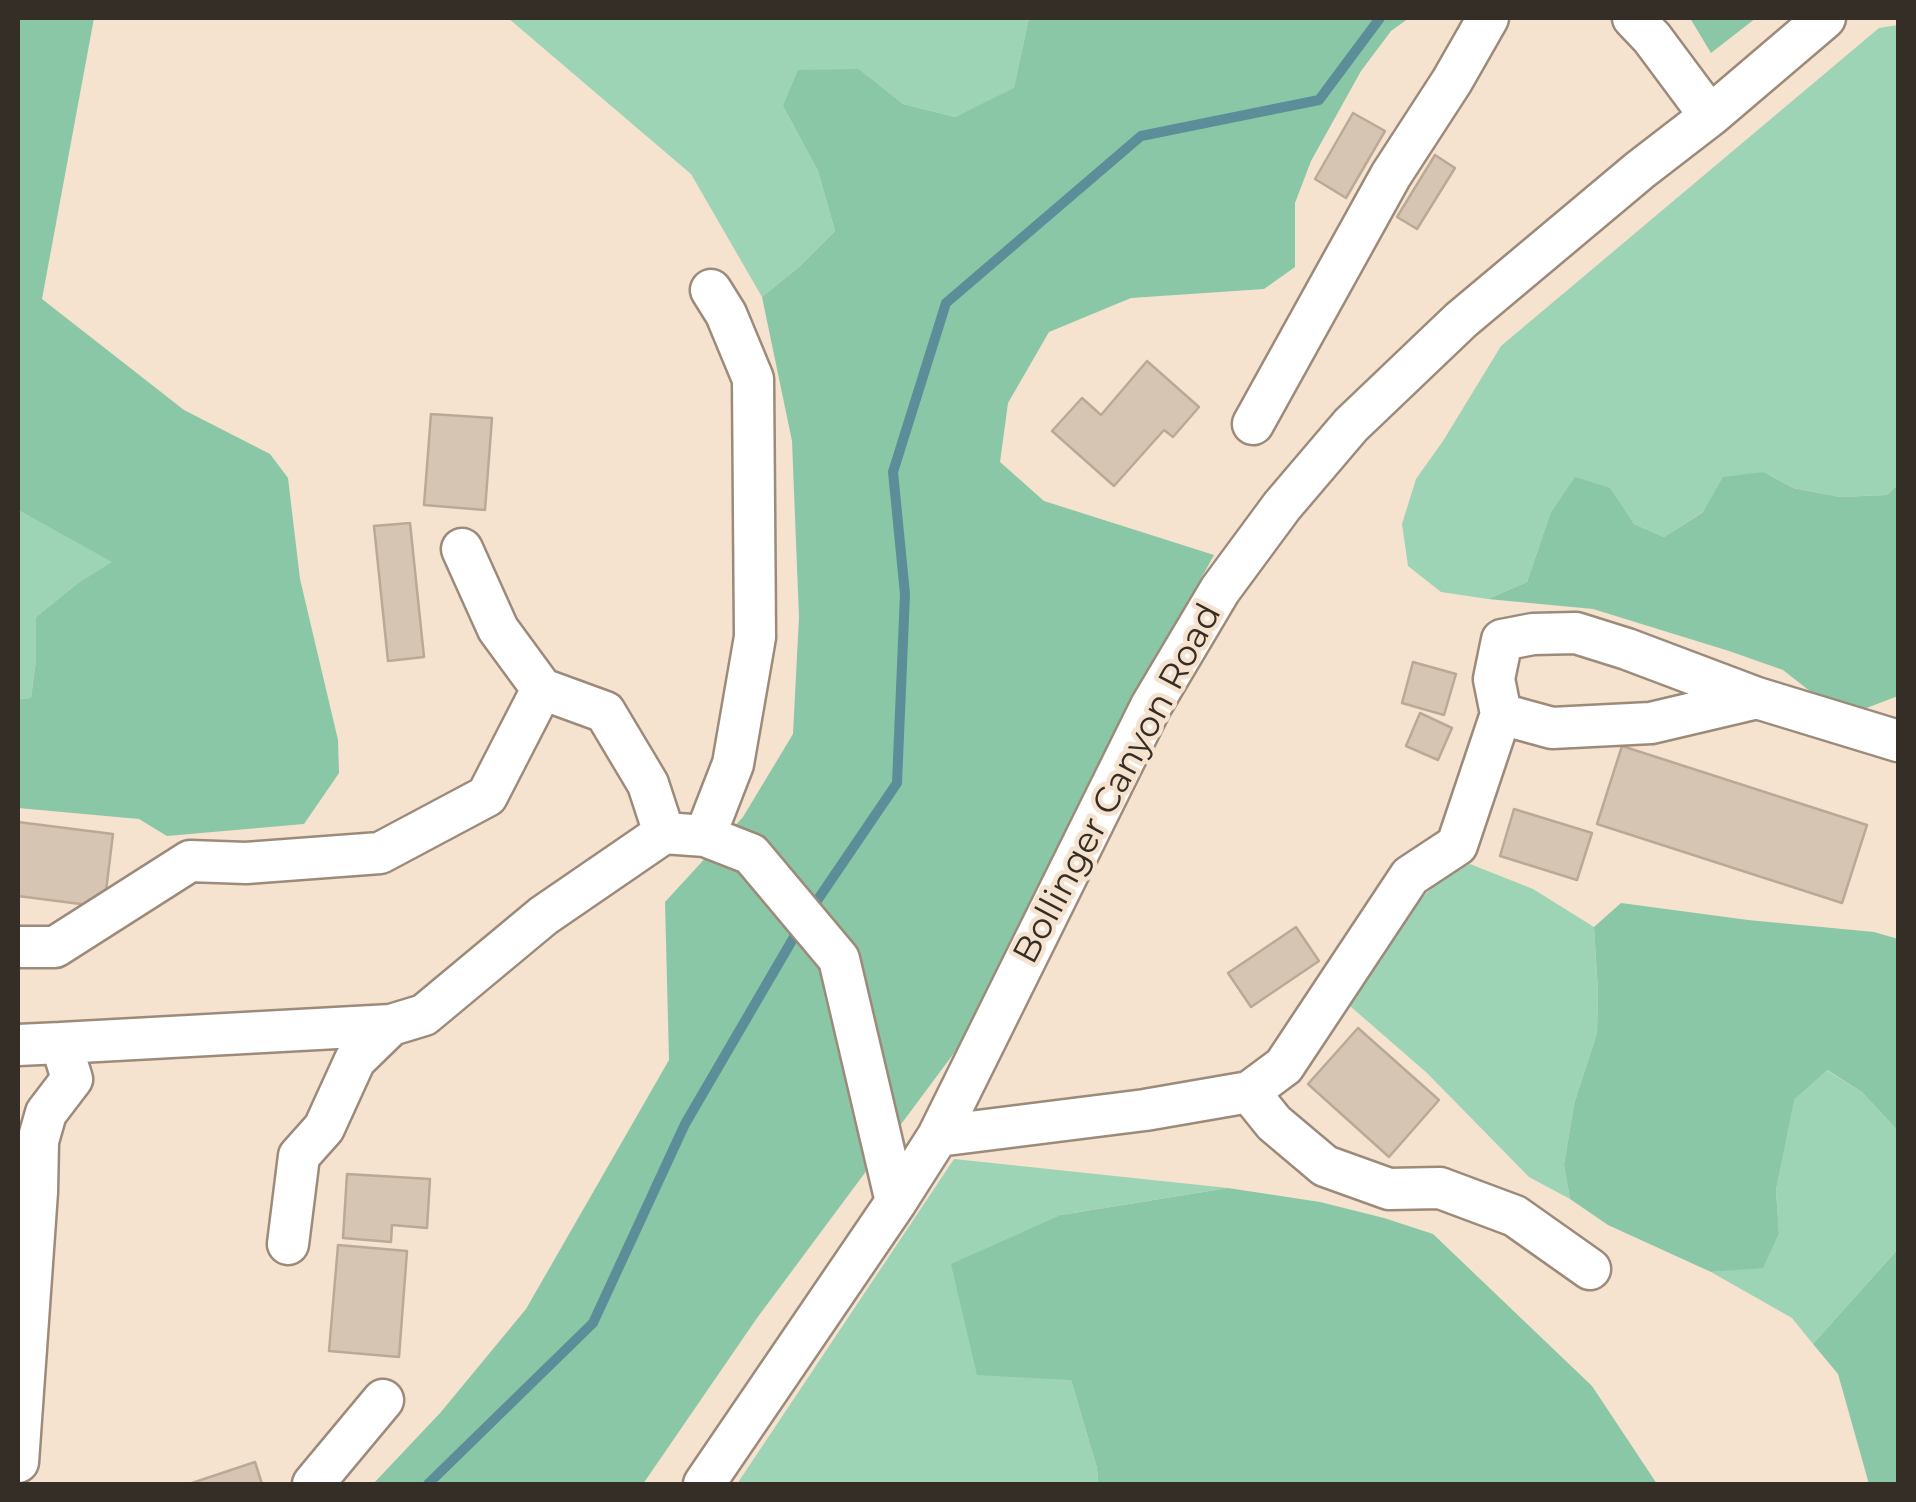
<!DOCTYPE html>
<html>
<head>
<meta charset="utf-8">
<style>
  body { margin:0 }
  #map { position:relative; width:1916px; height:1502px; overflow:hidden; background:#f5e2cf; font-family:Montserrat,sans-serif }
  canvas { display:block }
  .frame { position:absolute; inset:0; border:20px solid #352e26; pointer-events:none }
</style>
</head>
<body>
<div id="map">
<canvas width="1916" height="1502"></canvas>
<div class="frame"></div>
</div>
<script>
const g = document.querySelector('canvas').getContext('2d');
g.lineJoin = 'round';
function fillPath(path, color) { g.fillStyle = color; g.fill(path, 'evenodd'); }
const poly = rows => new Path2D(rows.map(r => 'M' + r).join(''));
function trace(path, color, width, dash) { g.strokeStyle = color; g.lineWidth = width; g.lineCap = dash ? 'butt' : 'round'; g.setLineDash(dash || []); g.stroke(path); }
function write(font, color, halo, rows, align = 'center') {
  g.font = font + ' Montserrat,sans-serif'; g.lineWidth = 9; g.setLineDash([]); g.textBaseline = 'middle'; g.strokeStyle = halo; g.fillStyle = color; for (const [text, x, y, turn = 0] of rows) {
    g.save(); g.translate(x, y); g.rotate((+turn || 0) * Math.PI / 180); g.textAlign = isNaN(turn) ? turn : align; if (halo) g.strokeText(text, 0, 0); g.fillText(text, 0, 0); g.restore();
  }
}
fillPath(poly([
  [508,18,1029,18,1014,89,955,117,903,104,859,69,783,106,818,171,835,231,799,267,762,297,691,174],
  [1898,25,1898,484,1887,495,1840,497,1793,488,1764,472,1664,537,1634,524,1609,488,1550,514,1527,582,1488,599,1441,592,1408,566,1402,524,1416,479,1443,441,1501,346,1879,28],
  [18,510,113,562,78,583,36,617,36,660,31,698,18,699],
  [1470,864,1533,889,1594,927,1598,992,1597,1033,1574,1104,1564,1165,1570,1199,1529,1177,1427,1073,1350,1006,1366,965,1415,905,1443,876],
  [1826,1070,1862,1092,1898,1131,1898,1249,1813,1344,1792,1318,1711,1272,1763,1267,1779,1234,1776,1190,1793,1101],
  [954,1159,1228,1188,1061,1215,1071,1380,1097,1468,1098,1484,737,1484]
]), '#9dd4b5');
fillPath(poly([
  [18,18,94,18,42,299,184,410,270,454,288,478,300,579,338,740,339,773,304,824,167,836,139,819,18,808,18,699,31,698,36,660,36,617,78,583,112,562,18,510],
  [1029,18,1409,18,1391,31,1361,71,1311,161,1295,203,1295,267,1264,289,1131,298,1049,332,1008,403,1000,462,1044,501,1214,555,1128,710,957,1049,757,1318,643,1484,373,1484,441,1412,526,1309,669,1060,665,902,743,817,793,734,799,617,792,441,762,297,799,267,835,231,818,171,783,106,798,70,859,69,903,104,955,117,1014,88],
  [1690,18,1756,18,1711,53],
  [1764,472,1793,488,1840,497,1887,495,1898,484,1898,696,1843,717,1783,670,1729,651,1593,609,1488,599,1527,582,1550,514,1575,477,1610,488,1634,524,1664,537,1703,512,1723,477],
  [1621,903,1748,920,1874,932,1898,939,1898,1131,1862,1092,1827,1070,1794,1100,1776,1190,1779,1234,1763,1268,1711,1272,1608,1225,1570,1199,1564,1165,1574,1104,1597,1033,1598,992,1594,927],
  [1228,1188,1320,1202,1384,1218,1433,1234,1592,1386,1657,1484,1098,1484,1097,1468,1071,1380,977,1375,951,1264,1061,1215],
  [1898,1249,1898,1484,1869,1484,1838,1374,1813,1344]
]), '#8ac7a6');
trace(poly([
  [810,911,897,783,905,594,893,472,946,303,1141,136,1319,100,1380,18],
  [428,1484,593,1323,685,1124,801,925]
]), '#5b8e98', 10);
const building = poly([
  [1353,113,1385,131,1346,198,1315,179,1353,113],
  [1435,155,1455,168,1417,229,1397,217,1435,155],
  [1147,361,1199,407,1173,437,1164,430,1114,486,1052,431,1082,398,1101,415,1147,361],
  [431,414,492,418,485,510,424,505,431,414],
  [410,523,424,657,388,661,374,526,410,523],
  [1413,662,1456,674,1444,715,1402,703,1413,662],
  [1420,713,1452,728,1438,760,1406,746,1420,713],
  [1622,746,1867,825,1842,903,1597,824,1622,746],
  [1514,809,1592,833,1577,880,1500,856,1514,809],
  [18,822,113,834,104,907,18,896,18,822],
  [1296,927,1319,961,1251,1007,1228,973,1296,927],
  [1358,1028,1439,1100,1389,1157,1308,1084,1358,1028],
  [347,1174,430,1179,427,1228,392,1225,391,1242,343,1238,347,1174],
  [338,1245,407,1251,399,1357,329,1351,338,1245],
  [255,1462,262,1484,189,1484,255,1462]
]);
fillPath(building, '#d7c5b3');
trace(building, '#bba997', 2.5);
const minor = poly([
  [1633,18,1652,38,1710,116],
  [1253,424,1391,175,1452,81,1488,18],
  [462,549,498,629,542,689,605,712,648,784,664,833],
  [1501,714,1494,679,1502,640,1533,634,1576,633,1627,649,1757,698],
  [705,836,733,764,755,637,753,379,726,314,711,290],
  [18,947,55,947,190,861,246,863,380,853,487,796,542,689],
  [61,1043,391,1025],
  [18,1045,61,1043,72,1079,46,1113,38,1141,37,1192,18,1462],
  [1249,1092,1274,1123,1325,1166,1389,1189,1440,1188,1515,1216,1590,1269],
  [938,1136,1145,1110,1249,1092,1284,1066,1410,876,1457,845,1501,714,1552,728,1651,723,1757,698,1898,741],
  [288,1244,299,1156,324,1128,355,1060,391,1025,424,1015,543,916,664,833,705,836,751,854,839,959,896,1202],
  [313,1484,383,1400],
  [704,1484,896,1202,938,1136,1151,706,1220,590,1282,506,1351,425,1461,320,1640,170,1710,116,1825,18]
]);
trace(minor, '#9c8b7a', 45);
trace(minor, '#fff', 40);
write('35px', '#352e26', '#f5e2cf', [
  ["Bollinger Canyon Road",1118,784,-62]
]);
</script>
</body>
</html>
